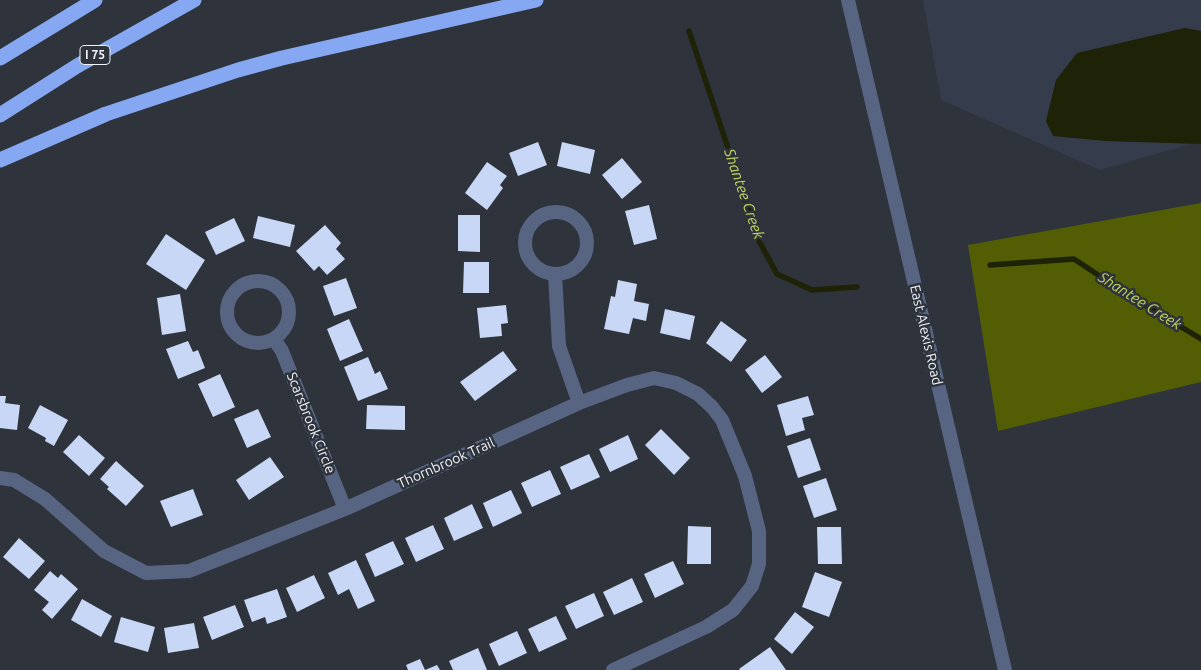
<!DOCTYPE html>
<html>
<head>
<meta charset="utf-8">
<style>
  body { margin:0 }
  canvas { display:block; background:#2e333c }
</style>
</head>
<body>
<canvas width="1201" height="670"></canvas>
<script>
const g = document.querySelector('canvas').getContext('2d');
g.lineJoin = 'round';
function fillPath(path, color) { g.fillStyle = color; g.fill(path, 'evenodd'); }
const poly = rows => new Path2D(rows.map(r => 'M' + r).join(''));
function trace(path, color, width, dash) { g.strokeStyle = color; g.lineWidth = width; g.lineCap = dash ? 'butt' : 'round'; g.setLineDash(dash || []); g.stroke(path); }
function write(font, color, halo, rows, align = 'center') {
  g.font = font + ' Ubuntu,sans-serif'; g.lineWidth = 5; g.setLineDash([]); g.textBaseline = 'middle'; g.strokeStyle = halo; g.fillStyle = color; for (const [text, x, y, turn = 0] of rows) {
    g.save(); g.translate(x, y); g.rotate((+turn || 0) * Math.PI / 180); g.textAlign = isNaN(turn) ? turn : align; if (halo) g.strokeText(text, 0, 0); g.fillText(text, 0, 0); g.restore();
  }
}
fillPath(poly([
  [923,0,1201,0,1201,141,1100,170,941,100]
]), '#353c4b');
fillPath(poly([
  [1201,203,1201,382,998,431,968,245]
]), '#535e04');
fillPath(poly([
  [1185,28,1201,31,1201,144,1105,141,1053,136,1046,121,1056,80,1077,53]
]), '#1e2206');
trace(poly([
  [689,31,759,241,777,274,812,290,857,287],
  [990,265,1074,259,1130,296,1201,339]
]), '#1e2206', 5.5);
fillPath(poly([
  [538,142,547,165,518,176,509,153],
  [562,142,595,150,590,174,557,166],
  [622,158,642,182,622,199,602,175],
  [487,162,507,176,500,185,503,188,487,210,465,193],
  [649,205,657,239,634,245,625,211],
  [458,215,480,215,480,252,458,251],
  [258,216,295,225,290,247,253,238],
  [234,218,245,241,216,255,205,232],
  [325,225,341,243,336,249,345,259,327,275,319,266,314,271,296,251],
  [166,234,205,260,186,290,146,264],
  [464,262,489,262,489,293,463,293],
  [346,278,357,308,334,316,323,286],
  [618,280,637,284,634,301,649,304,646,321,633,318,629,334,604,329,611,296,615,297],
  [180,294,186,331,162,335,157,298],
  [506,305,508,323,501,324,502,336,480,338,477,308],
  [665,309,695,316,690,340,660,333],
  [349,319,363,351,340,361,327,329],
  [721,321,747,340,731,362,706,343],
  [188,341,193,352,198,350,205,368,178,379,166,349],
  [503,351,517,370,475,401,460,382],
  [765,355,782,377,762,393,745,370],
  [368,357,375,374,380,371,388,389,358,401,344,367],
  [220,374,235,407,213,417,198,384],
  [0,396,6,396,5,403,20,405,17,430,0,428],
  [808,396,814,415,802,418,805,430,786,436,777,405],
  [40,405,68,420,54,446,45,441,46,438,28,428],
  [367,405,405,406,405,430,366,429],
  [258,409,271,437,247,448,234,419],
  [661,429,690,458,674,475,645,445],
  [79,435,105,458,89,476,63,452],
  [628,435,638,459,610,472,599,449],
  [810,438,821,470,798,478,787,446],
  [589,454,600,477,571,490,560,467],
  [270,457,284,477,249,500,236,480],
  [116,461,144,486,126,506,107,489,109,487,100,479],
  [550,470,561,494,532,507,521,483],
  [826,478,837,510,814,518,803,486],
  [193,489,203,515,171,527,160,501],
  [511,490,522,513,493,527,483,503],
  [472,504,483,528,454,541,444,518],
  [433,525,444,549,416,562,405,538],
  [688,526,711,527,711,564,687,564],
  [817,527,841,527,842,564,818,564],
  [19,538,45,561,29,579,3,557],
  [393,541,404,564,375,577,365,554],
  [356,560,375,601,358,609,349,589,338,595,328,573],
  [673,561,684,584,655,598,644,574],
  [50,571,58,578,61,574,78,589,52,619,42,610,49,602,34,590],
  [815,572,842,582,829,617,802,607],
  [314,575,325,598,297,612,286,588],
  [632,578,643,602,614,615,603,592],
  [277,589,287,617,267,624,265,617,252,622,244,600],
  [594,593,604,616,576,629,565,606],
  [82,599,112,616,101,637,71,620],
  [235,605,244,627,212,640,203,617],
  [795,612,814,627,792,654,774,639],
  [556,616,567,639,539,652,528,629],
  [121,617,155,627,148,652,114,642],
  [194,623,199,648,168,653,164,628],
  [517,631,527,653,499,666,489,644],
  [770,647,786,670,740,670,739,669],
  [478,648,487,670,453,670,449,661],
  [420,659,425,670,437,665,440,670,408,670,406,665]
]), '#c8d7f6');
trace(poly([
  '525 243a31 31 0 1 1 62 0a31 31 0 1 1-62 0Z',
  [555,274,559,346,579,403],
  '227 312a31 31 0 1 1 62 0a31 31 0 1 1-62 0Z',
  [274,339,282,351,345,509],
  [0,478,14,480,45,499,104,551,146,573,189,571,345,509,579,403,627,385,654,378,676,383,698,394,712,407,722,420,745,476,759,531,759,564,752,586,733,610,706,627,613,670]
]), '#576583', 14);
trace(poly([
  [848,0,1005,670]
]), '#576583', 14);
trace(poly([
  [0,58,95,0],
  [0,115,77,66,194,0],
  [0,160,106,114,238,70,282,58,536,0]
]), '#86a8f2', 15);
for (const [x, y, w] of [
  [95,55,30]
]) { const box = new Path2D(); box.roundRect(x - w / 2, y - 9.5, w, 19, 4); g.fillStyle = '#2e333c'; g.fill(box); trace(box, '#f0f3f9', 1); }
write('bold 12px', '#f0f3f9', null, [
  ["I 75",95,55]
]);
write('14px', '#f0f3f9', '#2e333c', [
  ["East Alexis Road",926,335,77],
  ["Scarsbrook Circle",311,423,68],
  ["Thornbrook Trail",446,463,-24]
]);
write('italic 15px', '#c2d660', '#2e333c', [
  ["Shantee Creek",744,194,71],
  ["Shantee Creek",1140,301,32]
]);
</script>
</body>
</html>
